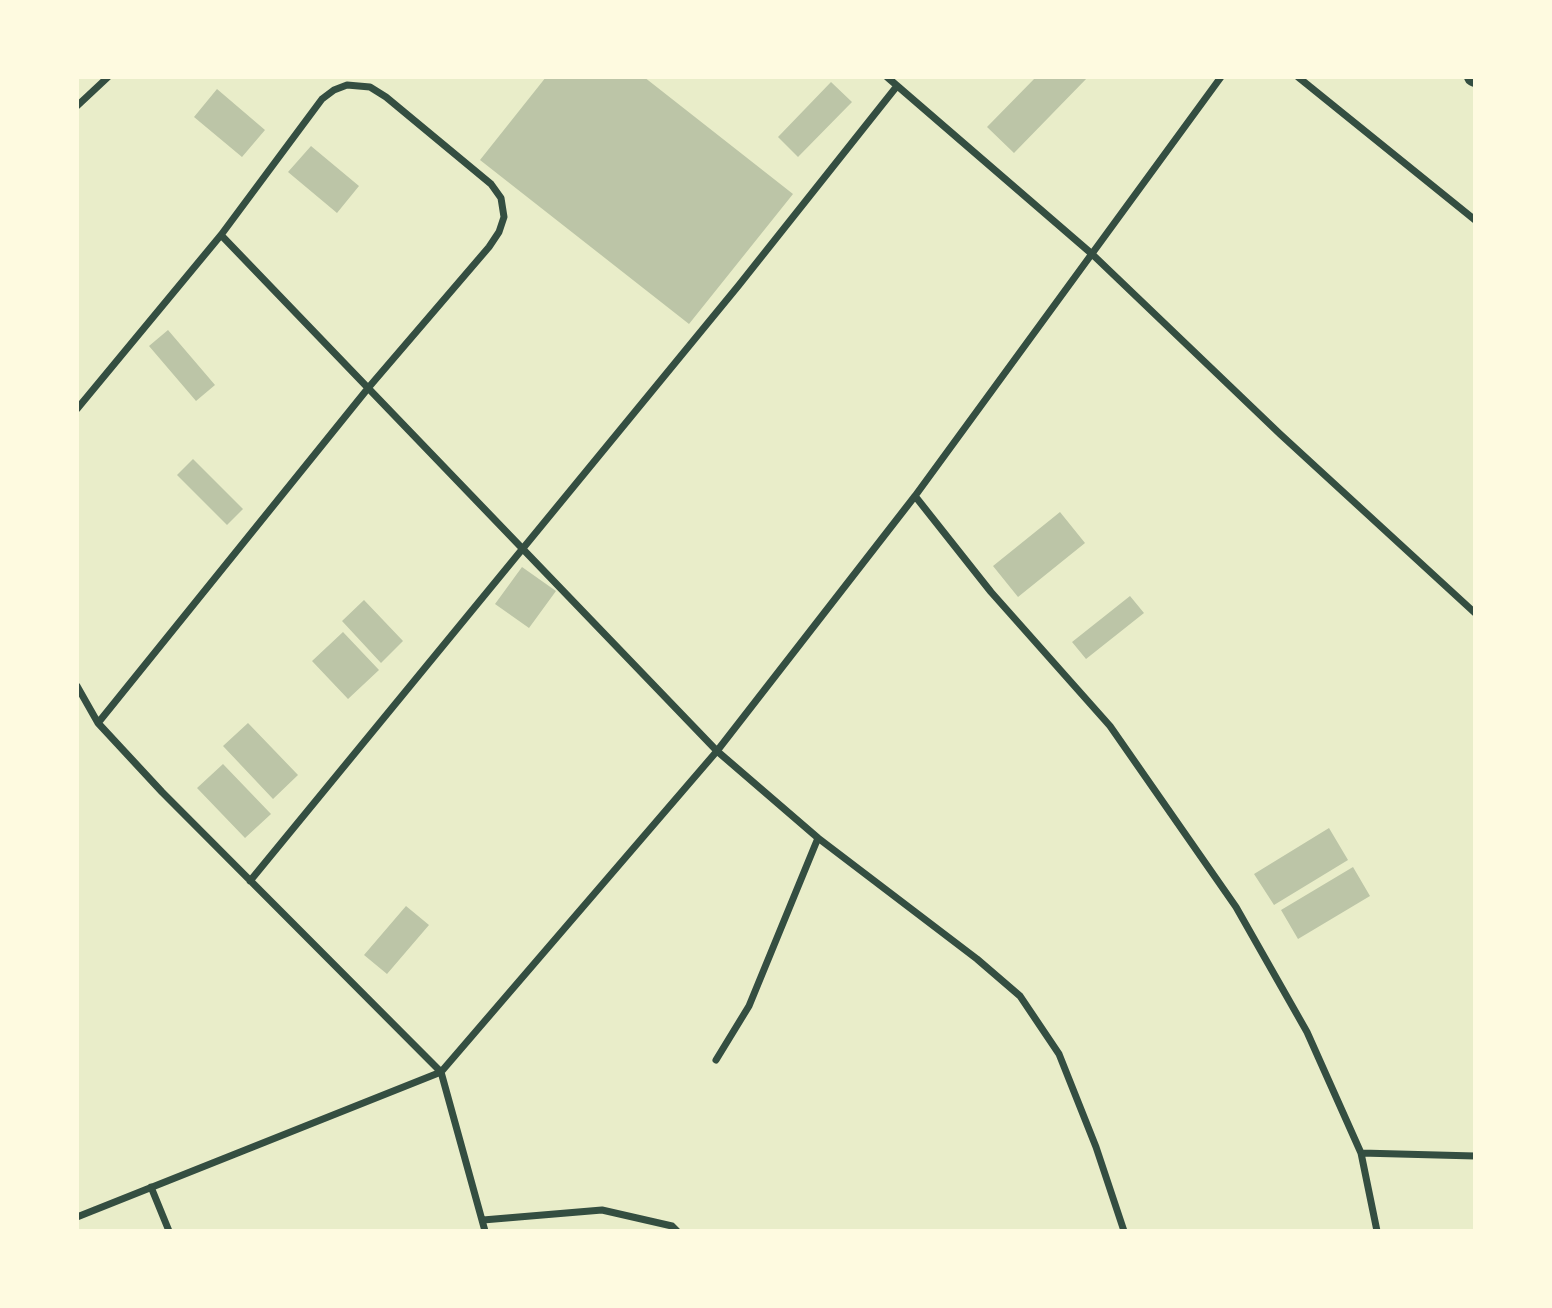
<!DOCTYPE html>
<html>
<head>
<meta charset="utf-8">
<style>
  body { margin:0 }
  #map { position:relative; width:1552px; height:1308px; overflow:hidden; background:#e9edc9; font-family:"Varela Round",sans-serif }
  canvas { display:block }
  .frame { position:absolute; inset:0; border:79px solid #fefae0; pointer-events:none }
</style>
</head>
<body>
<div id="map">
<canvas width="1552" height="1308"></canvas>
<div class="frame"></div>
</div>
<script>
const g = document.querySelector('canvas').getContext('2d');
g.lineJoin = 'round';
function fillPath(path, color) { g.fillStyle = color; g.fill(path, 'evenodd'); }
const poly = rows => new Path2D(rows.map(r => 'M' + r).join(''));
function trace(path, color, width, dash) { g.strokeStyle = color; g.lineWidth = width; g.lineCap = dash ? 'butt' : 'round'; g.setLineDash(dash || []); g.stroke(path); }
fillPath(poly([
  [546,77,644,77,793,194,689,324,480,160],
  [1036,77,1088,77,1014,153,987,127],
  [831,82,852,102,798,157,778,137],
  [217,89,265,130,242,157,194,117],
  [311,146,359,186,337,213,288,172],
  [168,330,215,385,196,401,149,346],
  [193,459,243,509,227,525,177,475],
  [1060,512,1085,543,1018,597,993,566],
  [522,567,556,591,529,628,495,604],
  [1130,596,1144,613,1086,659,1072,642],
  [364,600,403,641,381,663,342,621],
  [343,632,379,670,348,699,312,661],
  [248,723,298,775,273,799,223,746],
  [223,764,271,814,245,838,197,788],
  [1329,828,1348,860,1274,905,1254,874],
  [1353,867,1370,896,1298,939,1281,910],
  [406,906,429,925,387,974,364,955]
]), '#bcc5a7');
trace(poly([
  [887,77,1092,254,1280,434,1475,613],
  [1298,77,1475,220],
  [77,106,108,77],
  [221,235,717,751,818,838,977,959,1020,996,1059,1054,1096,1147,1124,1231],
  [77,409,221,235,322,99,334,90,347,85,370,87,386,97,491,184,501,198,504,217,499,232,489,247,369,387,98,723],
  [915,496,991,592,1110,726,1236,907,1307,1032,1361,1153,1377,1231],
  [77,686,98,723,162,792,441,1072,485,1231],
  [250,881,739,285,897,86],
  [716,1060,749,1006,818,838],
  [1361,1153,1475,1156],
  [151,1187,169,1231],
  [77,1217,441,1072,717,751,915,496,1221,77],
  [483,1220,602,1210,672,1226,677,1231]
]), '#344e41', 7);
trace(poly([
  [1473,77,1475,78]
]), '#344e41', 18);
</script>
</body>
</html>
